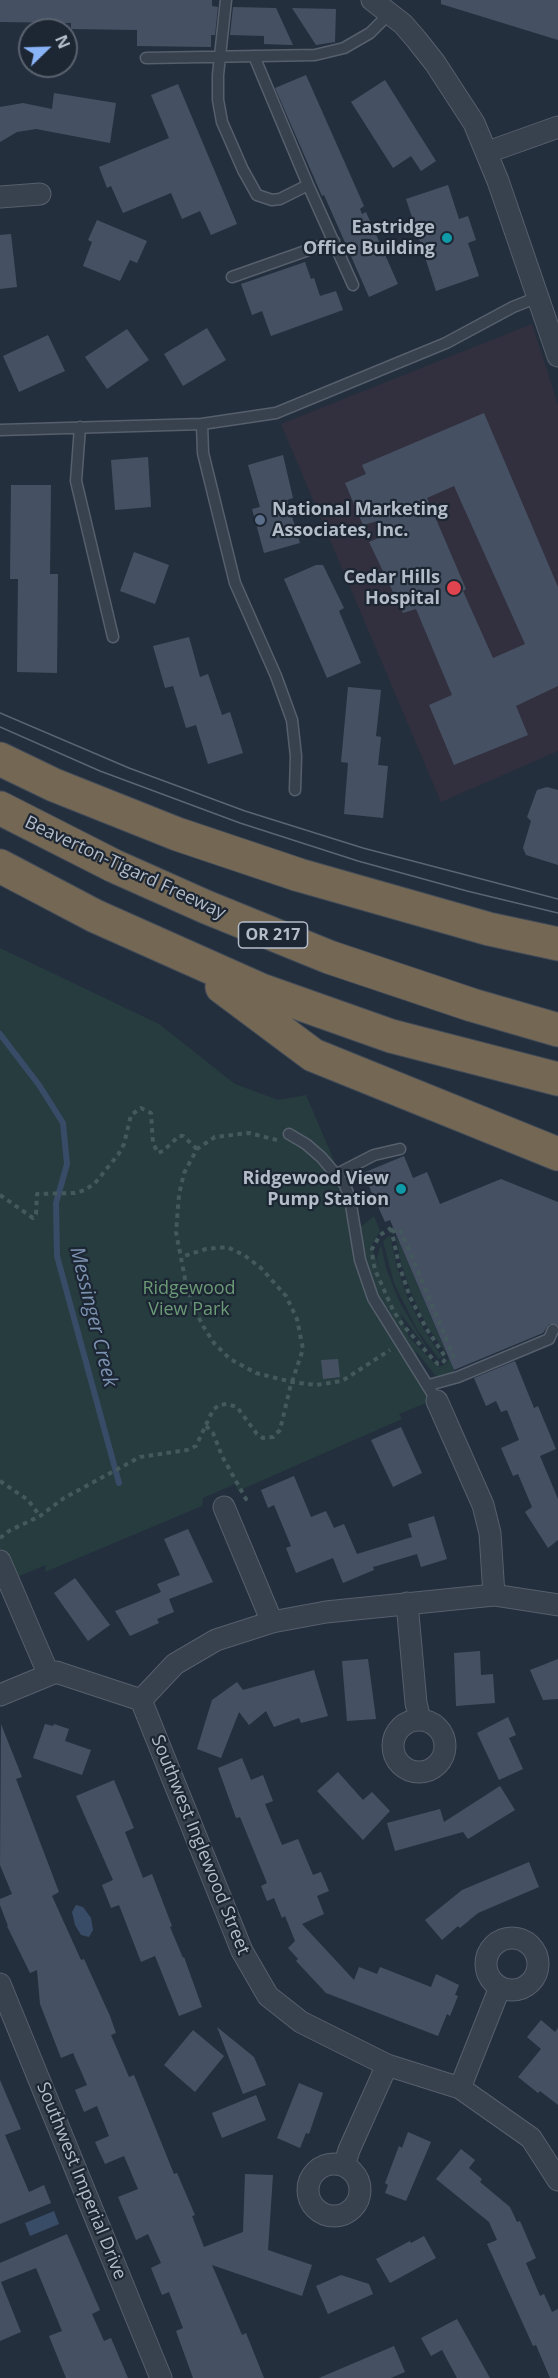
<!DOCTYPE html>
<html>
<head>
<meta charset="utf-8">
<style>
  body { margin:0 }
  #map { position:relative; width:558px; height:2378px; overflow:hidden; background:#242f3e; font-family:"Open Sans",sans-serif }
  canvas { display:block }
  .north { position:absolute; left:18px; top:18px; width:60px; height:60px; box-sizing:border-box; background:#1d2633; border:2px solid #59626f; border-radius:50%; rotate:67deg; font-size:16px; font-weight:700; line-height:24px; text-align:center; color:#b4bcc9 }
  .north::after { content:''; display:block; margin:auto; width:21px; height:27px; background:#8ab4f8; clip-path:polygon(50% 0,100% 100%,50% 72%,0 100%) }
</style>
</head>
<body>
<div id="map">
<canvas width="558" height="2378"></canvas>
<div class="north">N</div>
</div>
<script>
const g = document.querySelector('canvas').getContext('2d');
g.lineJoin = 'round';
function fillPath(path, color) { g.fillStyle = color; g.fill(path, 'evenodd'); }
const poly = rows => new Path2D(rows.map(r => 'M' + r).join(''));
function trace(path, color, width, dash) { g.strokeStyle = color; g.lineWidth = width; g.lineCap = dash ? 'butt' : 'round'; g.setLineDash(dash || []); g.stroke(path); }
function write(font, color, halo, rows, align = 'center') {
  g.font = font + ' "Open Sans",sans-serif'; g.lineWidth = 4.5; g.setLineDash([]); g.textBaseline = 'middle'; g.strokeStyle = halo; g.fillStyle = color; for (const [text, x, y, turn = 0] of rows) {
    g.save(); g.translate(x, y); g.rotate((+turn || 0) * Math.PI / 180); g.textAlign = isNaN(turn) ? turn : align; if (halo) g.strokeText(text, 0, 0); g.fillText(text, 0, 0); g.restore();
  }
}
fillPath(poly([
  [532,324,558,405,558,751,441,802,281,424]
]), '#32303f');
fillPath(poly([
  [0,948,159,1024,235,1084,278,1100,306,1095,362,1226,374,1216,380,1231,371,1246,379,1266,377,1258,381,1244,386,1268,399,1301,430,1353,400,1313,409,1337,438,1367,446,1364,449,1358,456,1375,439,1377,435,1375,415,1350,436,1399,399,1414,402,1419,238,1491,235,1484,203,1498,202,1506,45,1572,46,1565,5,1582,0,1570],
  [390,1235,396,1264,407,1297,423,1328,442,1357,439,1359,418,1331,394,1283,383,1241],
  [396,1237,397,1237,447,1354,427,1326,412,1295,401,1263]
]), '#263c3f');
fillPath(poly([
  [76,1905,83,1907,91,1918,93,1930,89,1937,81,1935,75,1925,72,1912],
  [54,2211,59,2224,30,2236,25,2223]
]), '#394c67');
trace(poly([
  [0,1034,39,1085,63,1123,67,1164,56,1203,57,1256,119,1483]
]), '#394c67', 6);
fillPath(poly([
  [0,0,212,0,212,6,218,7,215,35,211,35,211,47,137,46,137,30,71,29,71,23,0,22],
  [441,0,558,0,558,40,441,4],
  [233,7,276,8,293,45,264,44,264,36,230,35],
  [292,8,336,9,335,42,316,45],
  [306,75,364,206,360,209,362,214,366,212,398,284,369,297,324,195,322,196,275,88],
  [385,80,436,161,421,171,411,156,393,168,351,102],
  [178,84,237,224,211,235,200,211,182,219,171,193,123,213,111,186,107,188,99,167,169,138,151,95],
  [54,93,116,103,110,143,36,129,17,132,0,142,0,107,23,103,52,109],
  [448,185,459,219,468,216,476,240,468,243,479,276,436,291,406,199],
  [97,220,147,241,137,263,130,260,120,281,83,266,92,242,88,240],
  [11,234,17,287,0,289,0,235],
  [305,262,311,279,314,278,320,296,336,291,343,310,271,336,262,311,252,315,241,284],
  [207,328,226,360,183,386,164,354],
  [127,329,149,360,107,389,85,357],
  [48,335,65,371,19,392,3,356],
  [484,413,558,587,558,686,516,706,528,735,454,765,429,705,452,695,416,609,403,613,369,542,383,536,378,521,363,525,345,483,366,474,362,465],
  [454,486,525,644,493,658,463,591,466,589,427,498],
  [283,455,293,498,287,500,300,543,264,553,252,509,260,507,248,465],
  [148,457,151,507,115,510,111,460],
  [11,485,51,485,50,574,58,574,57,673,17,672,18,579,10,579],
  [134,552,169,565,155,604,120,591],
  [316,565,323,565,344,608,339,611,361,663,327,678,284,579],
  [189,637,200,677,208,674,222,715,230,712,243,753,208,764,196,725,186,728,173,686,165,688,153,646],
  [348,687,381,690,376,736,381,737,378,765,388,766,383,818,344,814,348,763,341,762],
  [547,787,558,790,558,865,526,855,523,848,531,821,527,817,537,790],
  [404,1156,413,1178,427,1172,440,1204,501,1179,558,1202,558,1325,549,1324,543,1333,454,1370,390,1220,385,1222,363,1173],
  [338,1359,340,1377,323,1379,321,1360],
  [515,1361,534,1408,538,1406,556,1449,540,1456,558,1499,558,1540,548,1548,525,1512,532,1507,518,1474,513,1476,501,1448,519,1440,507,1410,501,1412,496,1401,486,1406,474,1378],
  [401,1427,422,1473,393,1487,371,1440],
  [294,1476,311,1517,326,1511,334,1528,344,1524,357,1554,412,1537,408,1524,434,1516,447,1559,421,1567,417,1554,373,1567,374,1570,343,1583,333,1558,296,1573,286,1548,291,1546,274,1505,268,1508,261,1490],
  [188,1529,213,1582,169,1599,174,1612,157,1619,159,1623,130,1636,115,1611,161,1592,157,1584,180,1575,164,1539],
  [75,1578,110,1625,88,1641,54,1593],
  [480,1651,481,1675,493,1674,495,1703,456,1706,454,1653],
  [368,1659,376,1719,347,1721,342,1661],
  [558,1659,558,1699,543,1700,530,1670],
  [314,1670,328,1716,301,1723,299,1718,274,1727,266,1711,249,1725,239,1712,221,1758,197,1749,212,1700,237,1682,243,1690],
  [508,1717,516,1735,509,1738,523,1769,499,1780,477,1733],
  [1,1724,22,1777,16,1779,59,1892,52,1896,81,1960,84,1959,110,2016,116,2033,111,2035,129,2077,134,2075,174,2174,177,2173,195,2215,192,2216,204,2247,243,2232,245,2174,273,2175,268,2250,312,2265,302,2296,212,2265,242,2335,246,2333,264,2378,193,2378,176,2331,183,2328,169,2292,162,2295,151,2268,161,2263,148,2234,136,2240,118,2197,138,2189,124,2156,105,2164,95,2142,109,2136,97,2106,84,2112,75,2090,87,2085,73,2053,61,2058,40,2004,37,1970,30,1973,7,1926,8,1926,0,1905,0,1899,12,1894,0,1865],
  [45,1724,53,1726,54,1724,69,1729,65,1741,91,1750,82,1775,33,1758],
  [242,1758,251,1780,263,1775,273,1801,265,1804,282,1845,298,1839,313,1875,321,1872,329,1891,317,1896,324,1914,302,1924,354,1980,359,1967,377,1974,380,1967,431,1987,436,1974,459,1985,455,1995,458,1996,450,2016,447,2014,438,2036,326,1993,296,1961,298,1959,288,1948,295,1941,285,1916,282,1918,274,1898,267,1901,261,1886,267,1883,240,1817,236,1818,218,1768],
  [338,1772,363,1800,372,1792,390,1811,363,1840,317,1791],
  [114,1780,134,1828,125,1832,143,1878,152,1874,172,1926,170,1927,183,1958,184,1957,202,2007,179,2016,155,1956,141,1962,119,1905,111,1908,102,1885,113,1880,76,1796],
  [500,1786,515,1810,468,1839,463,1832,395,1851,387,1823,440,1809,444,1822],
  [529,1862,539,1887,478,1913,460,1928,458,1926,442,1940,425,1920,462,1890],
  [541,2020,555,2032,558,2028,558,2105,540,2091,538,2093,518,2077,541,2049,527,2037],
  [217,2027,254,2057,266,2085,243,2094],
  [193,2030,224,2056,195,2092,164,2065],
  [0,2080,21,2129,5,2135,29,2192,44,2185,51,2203,0,2224],
  [299,2083,323,2093,309,2134,306,2133,300,2148,277,2138],
  [256,2095,266,2120,222,2138,212,2113],
  [408,2132,431,2142,406,2201,385,2193,388,2185,385,2183,399,2146,402,2148],
  [461,2149,475,2160,469,2168,482,2179,480,2182,510,2207,517,2222,520,2221,536,2258,526,2263,540,2296,544,2294,552,2312,558,2309,558,2378,550,2378,536,2345,533,2346,487,2244,497,2240,489,2222,436,2179],
  [67,2234,100,2310,92,2314,104,2341,111,2338,128,2378,66,2378,49,2336,62,2331,36,2268,1,2282,21,2332,0,2341,0,2263],
  [424,2236,436,2258,390,2283,376,2259,410,2241,411,2243],
  [341,2275,369,2284,373,2294,328,2314,316,2286],
  [457,2319,490,2378,457,2378,442,2350,431,2356,421,2338],
  [394,2346,405,2372,391,2378,319,2378]
]), '#455162');
const lane = poly([
  [226,0,218,75,218,100,222,122,243,170,257,195,272,200,280,199,308,185,254,56],
  [146,58,315,55,344,48,370,33,390,13],
  [308,185,353,285],
  [232,277,334,241],
  [202,424,203,453,235,583,276,676,292,720,296,756,295,790],
  [80,427,76,481,113,637],
  [0,430,202,424,276,413,446,343,513,307,538,297],
  [289,1134,306,1144,321,1157,345,1185,350,1199,360,1260,373,1298,437,1401],
  [337,1174,374,1155,400,1149],
  [429,1385,458,1377,549,1339,553,1330]
]);
const street = poly([
  [372,0,403,24,416,39,435,63,474,123,498,181,558,356],
  [488,152,558,127],
  [0,197,40,194],
  [437,1401,483,1505,490,1533,494,1595,558,1605],
  [224,1507,272,1622],
  [0,1561,48,1673],
  [407,1603,416,1703,420,1720],
  [0,1695,56,1672,141,1700],
  [141,1700,242,1951,268,1996,301,2022,387,2065,460,2088,531,2138,558,2180],
  [141,1700,175,1664,216,1640,272,1622,326,1612,494,1595],
  '393 1746a26 26 0 1 1 52 0a26 26 0 1 1-52 0Z',
  '486 1964a26 26 0 1 1 52 0a26 26 0 1 1-52 0Z',
  [0,1984,161,2378],
  [460,2088,500,1987],
  '308 2190a26 26 0 1 1 52 0a26 26 0 1 1-52 0Z',
  [344,2166,349,2150,387,2065]
]);
const highway = poly([
  [0,759,54,785,177,834,299,875,489,929,558,944],
  [0,808,114,866,206,907,329,957,472,1005,558,1030],
  [0,866,95,916,261,990,391,1036,558,1079],
  [222,987,313,1055,558,1154]
]);
trace(lane, '#565f6c', 13);
trace(street, '#565f6c', 23);
trace(highway, '#434c59', 35);
trace(poly([
  [277,1140,249,1133,215,1137,197,1149,184,1173,179,1195,176,1232,186,1284,194,1308,203,1326,214,1343,230,1359,256,1373,292,1382,316,1385,342,1381,390,1350],
  [0,1195,33,1218,36,1214,37,1194,75,1193,85,1190,95,1183,118,1155,124,1144,131,1115,141,1108,151,1113,153,1143,158,1153,163,1151,179,1136,183,1136,197,1149],
  [391,1228,399,1265,410,1297,426,1328,446,1358,442,1364,438,1364,431,1357,402,1324,393,1310,376,1272,373,1262,372,1249,380,1235,391,1228],
  [392,1232,400,1229,456,1362],
  [206,1426,213,1433,222,1456,246,1499,241,1501],
  [0,1481,28,1500,40,1516],
  [0,1538,9,1531,40,1516,64,1498,140,1457,187,1450,196,1446,213,1410,219,1405,227,1404,237,1407,257,1434,263,1438,273,1437,280,1430,290,1388,303,1349,297,1319,286,1296,261,1268,244,1255,227,1247,206,1249,181,1257]
]), '#44595c', 4, [4.5, 4.5]);
trace(lane, '#38414e', 10);
trace(street, '#38414e', 21);
trace(highway, '#746855', 33);
trace(poly([
  [0,713,129,768,245,811,363,848,558,899],
  [0,727,100,771,240,823,358,861,467,891,558,913]
]), '#5a6575', 1.5);
for (const [x, y, r, color] of [
  [447,238,6,"#0f9aa8"],
  [260,520,6,"#5c6f8a"],
  [454,588,8,"#e0444e"],
  [401,1189,6,"#0f9aa8"]
]) { const dot = new Path2D(); dot.arc(x, y, r, 0, 2 * Math.PI); g.fillStyle = color; g.fill(dot); trace(dot, '#1d2633', 2); }
for (const [x, y, w] of [
  [273,935,69]
]) { const box = new Path2D(); box.roundRect(x - w / 2, y - 13, w, 26, 4.5); g.fillStyle = '#1d2633'; g.fill(box); trace(box, '#b4bcc9', 1.5); }
write('bold 16px', '#b4bcc9', null, [
  ["OR 217",273,935]
]);
write('bold 18px', '#b4bcc9', '#1d2633', [
  ["Eastridge",435,228],
  ["Office Building",435,249],
  ["National Marketing",272,510,"left"],
  ["Associates, Inc.",272,531,"left"],
  ["Cedar Hills",440,578],
  ["Hospital",440,599],
  ["Ridgewood View",389,1179],
  ["Pump Station",389,1200]
], 'right');
write('18px', '#b4bcc9', '#1d2633', [
  ["Beaverton-Tigard Freeway",125,868,25],
  ["Southwest Inglewood Street",200,1845,68],
  ["Southwest Imperial Drive",81,2181,68]
]);
write('18px', '#6b9a76', '#1d2633', [
  ["Ridgewood",189,1289],
  ["View Park",189,1310]
]);
write('italic 20px', '#7c92b1', '#1d2633', [
  ["Messinger Creek",93,1317,76]
]);
</script>
</body>
</html>
